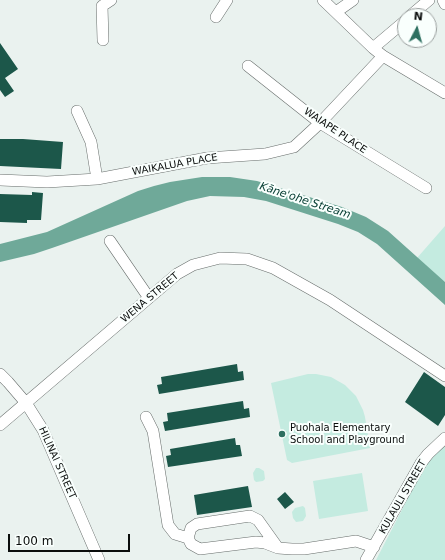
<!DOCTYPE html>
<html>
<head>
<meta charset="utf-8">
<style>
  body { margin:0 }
  #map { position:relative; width:445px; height:560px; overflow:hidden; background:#eaf2ef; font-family:"DejaVu Sans",sans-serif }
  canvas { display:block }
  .north { position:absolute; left:397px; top:8px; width:40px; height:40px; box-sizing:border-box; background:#f9fffd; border:1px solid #999e9d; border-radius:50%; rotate:6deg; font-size:11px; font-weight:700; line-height:16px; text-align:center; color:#0a0d0c }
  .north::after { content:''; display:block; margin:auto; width:14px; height:18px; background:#2d6f60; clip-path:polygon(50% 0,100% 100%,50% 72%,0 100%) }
  .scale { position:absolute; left:8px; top:534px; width:122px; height:18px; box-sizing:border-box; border:2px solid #0a0d0c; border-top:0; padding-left:5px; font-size:12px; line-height:14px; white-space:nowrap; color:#0a0d0c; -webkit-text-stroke:3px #f9fffd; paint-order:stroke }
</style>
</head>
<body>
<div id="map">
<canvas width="445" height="560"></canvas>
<div class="north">N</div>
<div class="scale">100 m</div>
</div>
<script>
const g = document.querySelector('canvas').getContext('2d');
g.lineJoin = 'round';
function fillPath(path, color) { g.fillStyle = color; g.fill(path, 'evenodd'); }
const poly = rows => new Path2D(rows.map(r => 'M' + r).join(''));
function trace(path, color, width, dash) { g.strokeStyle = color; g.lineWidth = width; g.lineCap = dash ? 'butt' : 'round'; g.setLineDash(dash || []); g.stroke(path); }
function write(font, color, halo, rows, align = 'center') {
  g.font = font + ' "DejaVu Sans",sans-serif'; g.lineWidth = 4; g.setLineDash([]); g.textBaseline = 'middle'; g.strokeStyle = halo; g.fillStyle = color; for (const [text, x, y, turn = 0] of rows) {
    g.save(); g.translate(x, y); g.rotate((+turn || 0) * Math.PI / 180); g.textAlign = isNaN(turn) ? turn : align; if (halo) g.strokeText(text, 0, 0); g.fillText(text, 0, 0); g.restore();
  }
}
fillPath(poly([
  [445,226,445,282,417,258],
  [308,374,316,374,331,377,345,385,356,396,363,410,365,417,370,448,292,463,287,460,271,383],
  [445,445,445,560,376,560,423,469,436,453],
  [256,468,259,468,264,471,265,479,263,481,256,482,254,480,253,473],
  [362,473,368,511,319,519,313,481],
  [303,506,305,508,306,516,303,521,296,522,293,518,292,512,295,508]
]), '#c4ebe0');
fillPath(poly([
  [202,177,230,177,257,181,342,207,366,217,388,231,445,282,445,305,377,244,358,232,338,224,266,201,244,197,210,196,187,201,52,248,34,254,0,262,0,244,47,232,138,191,154,186,170,182]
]), '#6fa999');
fillPath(poly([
  [0,43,18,69,5,78,14,91,5,97,0,90],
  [0,139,23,139,63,142,61,169,0,166],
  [32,192,43,193,41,220,27,220,27,223,0,222,0,194,32,195],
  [237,364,238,372,243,371,244,380,159,394,157,385,162,384,161,377],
  [424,372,445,387,445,415,438,426,405,402],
  [243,401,244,409,249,408,250,417,165,431,163,422,168,421,167,413],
  [235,438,236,445,240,445,242,456,168,467,166,456,171,455,170,449],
  [248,486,252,507,197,515,194,495],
  [285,492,294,502,285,509,277,499]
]), '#1c574a');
const minor = poly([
  [323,0,373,48,383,56,445,93],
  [443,0,445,4],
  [336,12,353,0],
  [410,16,429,0],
  [216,17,227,0],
  [103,40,102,6,111,0],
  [373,48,405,21],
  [248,66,320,123,426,188],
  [77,111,91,142,97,179],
  [0,180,47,182,97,179,207,158,265,154,294,147,320,123,383,56],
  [110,241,149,298],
  [0,374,8,382,26,403,43,430,99,560],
  [146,417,153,431,168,525,175,534,188,538],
  [0,425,177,274,193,265,220,258,247,259,273,268,330,300,445,376],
  [278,548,258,520,250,516,197,524,191,528,188,538,191,544,200,549,256,542,265,543,278,548,292,549,304,549,356,541,374,547],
  [366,560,421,463,428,454,445,438]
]);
trace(minor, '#676d6b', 12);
trace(minor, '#fff', 11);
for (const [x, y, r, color] of [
  [282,434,4,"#2d6f60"]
]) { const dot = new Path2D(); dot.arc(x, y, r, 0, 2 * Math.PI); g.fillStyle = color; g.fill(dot); trace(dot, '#f9fffd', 1.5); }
write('10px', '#0a0d0c', '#f9fffd', [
  ["WAIAPE PLACE",335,131,34],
  ["WAIKALUA PLACE",175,165,-10],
  ["WENA STREET",150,298,-40],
  ["HILINAI STREET",57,463,66],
  ["KULAULI STREET",403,497,-60]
]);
write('10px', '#0a0d0c', '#f9fffd', [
  ["Puohala Elementary",290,428],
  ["School and Playground",290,440]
], 'left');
write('italic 11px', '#033b30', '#f9fffd', [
  ["Kāne'ohe Stream",305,201,18]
]);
</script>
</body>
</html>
